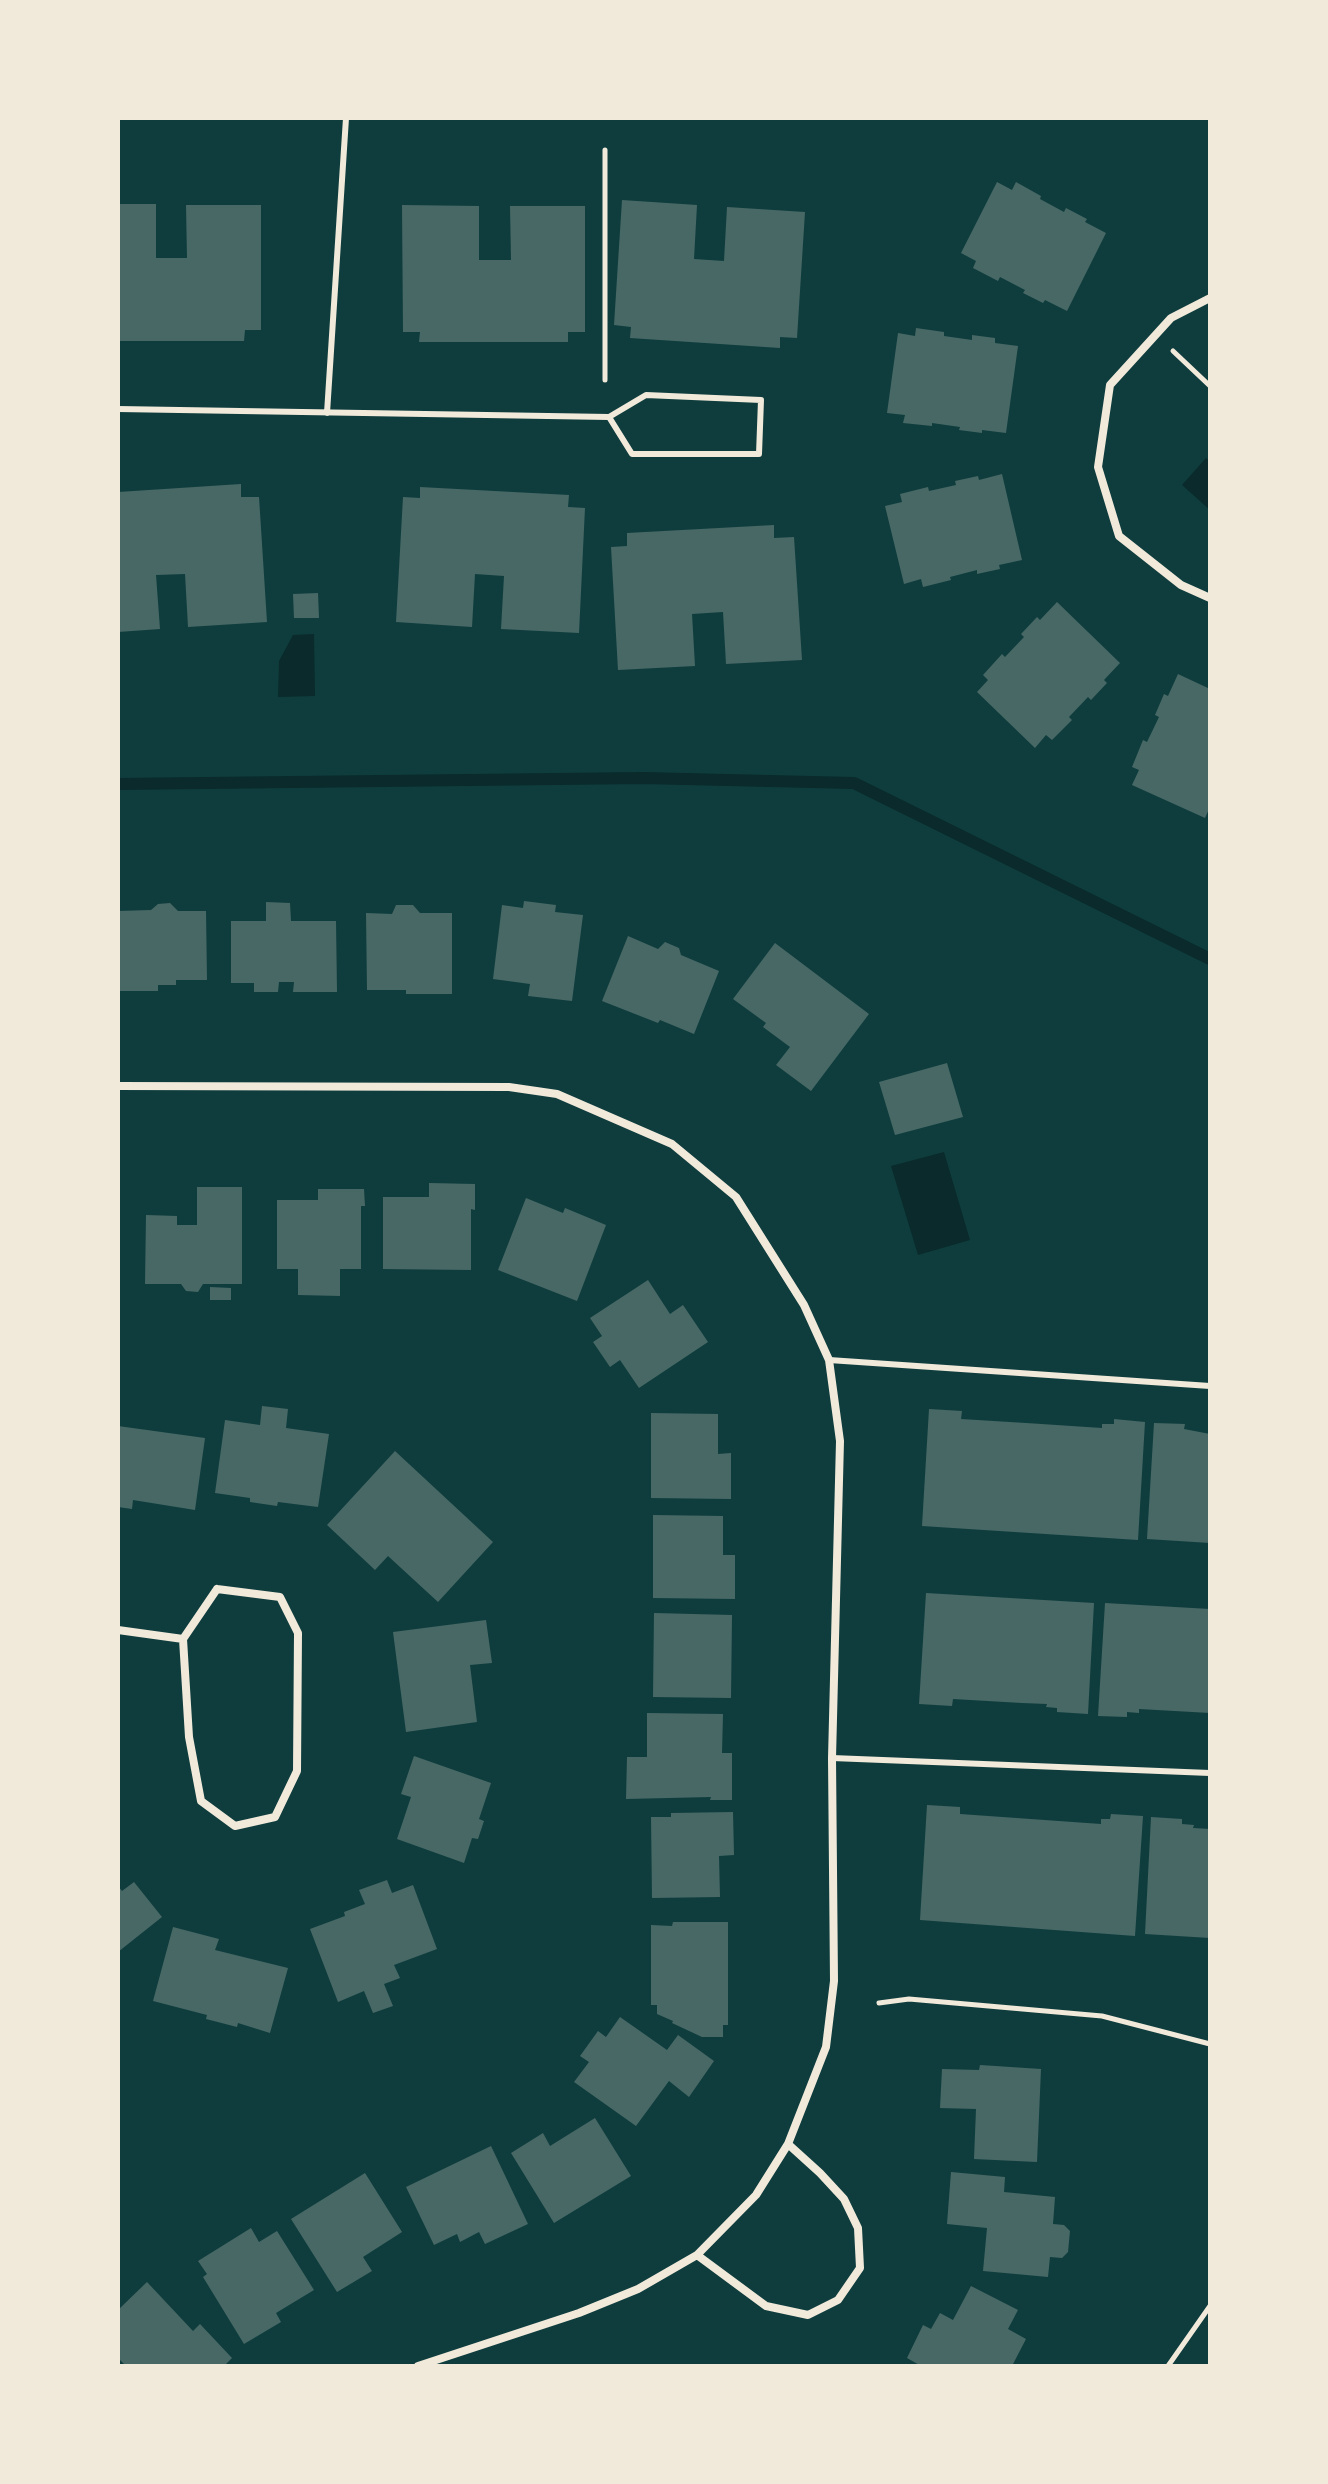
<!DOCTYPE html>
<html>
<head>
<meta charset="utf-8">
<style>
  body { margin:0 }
  #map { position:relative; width:1328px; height:2484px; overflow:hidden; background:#0f3d3e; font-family:"Archivo Narrow",sans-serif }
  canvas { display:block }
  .frame { position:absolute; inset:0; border:120px solid #f1e9da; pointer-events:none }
</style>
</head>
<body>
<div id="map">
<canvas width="1328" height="2484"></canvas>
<div class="frame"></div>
</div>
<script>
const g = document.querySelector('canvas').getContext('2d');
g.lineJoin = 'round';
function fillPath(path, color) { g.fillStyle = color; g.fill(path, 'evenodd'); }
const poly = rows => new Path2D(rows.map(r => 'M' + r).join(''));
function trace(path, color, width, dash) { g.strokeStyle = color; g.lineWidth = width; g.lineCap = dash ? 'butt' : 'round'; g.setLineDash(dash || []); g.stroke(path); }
fillPath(poly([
  [1206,458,1210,462,1210,510,1182,485],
  [314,634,315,696,278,697,279,661,293,635],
  [944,1152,970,1240,918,1255,891,1166]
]), '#0a2a2b');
trace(poly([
  [118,784,643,778,854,783,1210,959]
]), '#0a2a2b', 12);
fillPath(poly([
  [997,182,1012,190,1016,182,1041,196,1040,199,1064,212,1066,208,1087,219,1085,222,1106,233,1067,311,1045,300,1043,303,1023,293,1025,290,1000,277,998,281,973,268,976,261,961,253],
  [622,200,697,205,694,259,724,261,727,207,805,212,797,338,780,337,780,348,630,338,631,327,614,325],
  [118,204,156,204,156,258,187,258,186,205,261,205,261,330,245,330,244,341,118,341],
  [402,205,479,206,479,260,511,260,510,206,585,206,585,332,568,332,568,342,419,342,420,332,403,332],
  [916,328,944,332,944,336,972,340,972,335,995,338,995,343,1018,346,1006,433,982,430,982,433,959,430,960,427,932,423,932,426,903,423,905,415,887,413,898,333,915,336],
  [1002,474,1022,560,999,565,1000,569,977,574,977,570,950,577,951,580,923,587,921,579,904,584,885,506,902,502,900,494,928,487,929,491,956,485,955,481,978,476,979,480],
  [241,484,241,497,259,497,267,622,188,627,185,574,156,575,160,629,118,632,118,492],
  [420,487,569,495,568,507,585,508,579,633,501,629,504,576,475,574,472,627,396,622,403,497,420,498],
  [774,525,774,538,794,537,802,660,726,664,723,612,692,614,695,666,618,670,611,547,627,546,627,533],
  [318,593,319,618,294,618,293,594],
  [1057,602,1120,663,1104,680,1107,683,1091,700,1088,697,1069,717,1072,720,1052,740,1046,735,1035,748,977,692,988,680,983,675,1002,654,1005,657,1024,637,1021,634,1037,617,1040,620],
  [1178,674,1210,689,1210,807,1205,818,1132,785,1139,770,1132,767,1143,740,1147,742,1159,717,1155,715,1164,694,1168,696],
  [524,901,556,905,555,912,583,915,572,1001,528,996,530,984,493,979,502,905,523,908],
  [266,902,290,903,291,921,336,921,337,992,293,992,294,982,279,982,278,992,254,992,254,983,231,983,231,921,266,921],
  [170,903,178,911,206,911,207,980,176,980,176,985,158,985,158,991,118,991,118,911,151,910,158,904],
  [396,905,413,905,420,913,452,913,452,994,406,994,406,990,367,990,366,913,392,914],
  [628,936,658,949,665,942,679,948,681,955,719,971,694,1034,660,1020,658,1023,602,1001],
  [775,943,869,1014,811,1091,776,1065,790,1047,763,1027,766,1023,733,999],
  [947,1063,963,1117,895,1135,879,1082],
  [429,1183,475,1184,475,1210,471,1209,471,1270,383,1269,383,1197,429,1197],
  [197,1187,242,1187,242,1284,203,1284,198,1292,186,1291,181,1284,145,1284,146,1215,177,1216,177,1225,197,1225],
  [318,1189,364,1189,365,1206,361,1206,361,1269,340,1269,340,1296,298,1295,298,1269,277,1269,277,1200,318,1200],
  [526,1198,563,1213,565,1208,606,1225,577,1301,498,1270],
  [648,1280,670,1314,683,1305,708,1342,639,1388,620,1360,610,1367,593,1342,602,1336,590,1318],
  [210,1287,231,1288,231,1300,210,1300],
  [262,1406,288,1409,286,1428,329,1434,318,1507,278,1502,277,1506,250,1502,250,1498,215,1493,225,1420,260,1425],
  [929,1409,962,1411,961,1419,1026,1423,1102,1428,1102,1424,1114,1424,1114,1419,1145,1422,1138,1540,922,1526],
  [651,1413,718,1414,718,1454,731,1453,731,1499,651,1498],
  [1154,1423,1185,1424,1184,1429,1210,1434,1210,1543,1147,1539],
  [118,1426,205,1438,195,1510,133,1500,132,1509,118,1507],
  [395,1451,493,1542,438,1602,388,1556,375,1570,327,1525],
  [653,1515,723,1516,723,1555,735,1555,735,1599,653,1598],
  [926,1593,1094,1603,1088,1714,1057,1712,1057,1708,1046,1707,1047,1704,1022,1703,953,1699,952,1706,919,1704],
  [1105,1603,1210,1609,1210,1713,1139,1709,1139,1713,1127,1712,1127,1717,1098,1716],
  [654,1613,732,1615,731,1698,653,1697],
  [486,1620,492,1663,470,1665,477,1722,406,1732,393,1632],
  [647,1713,723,1714,722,1753,732,1753,732,1800,710,1800,711,1797,626,1799,627,1757,647,1757],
  [414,1756,491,1783,479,1819,484,1821,478,1839,472,1838,464,1863,397,1839,411,1797,401,1794],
  [927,1805,960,1807,960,1814,1101,1824,1101,1819,1110,1819,1111,1814,1143,1816,1135,1936,920,1920],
  [733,1812,734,1855,719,1856,720,1897,652,1898,651,1817,671,1817,671,1813],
  [1151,1817,1182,1819,1182,1824,1194,1825,1193,1828,1210,1829,1210,1938,1145,1934],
  [387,1880,392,1893,413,1885,437,1949,394,1965,400,1978,384,1984,393,2006,373,2013,364,1991,338,2002,310,1929,345,1916,344,1912,365,1904,359,1890],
  [134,1882,162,1917,118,1952,118,1886,122,1891],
  [673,1922,728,1922,728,2025,723,2025,723,2037,702,2037,672,2023,673,2021,657,2014,657,2005,651,2005,651,1925,672,1926],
  [173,1927,219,1939,215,1950,288,1968,270,2033,238,2023,237,2027,206,2019,207,2015,153,2001],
  [620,2017,667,2050,678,2035,714,2061,689,2097,669,2081,636,2126,574,2082,589,2062,580,2056,598,2031,606,2037],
  [980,2065,1041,2069,1037,2162,974,2159,976,2109,940,2108,942,2069,979,2070],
  [595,2118,631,2176,554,2223,511,2153,543,2133,550,2146],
  [491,2146,528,2224,485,2244,479,2232,460,2242,457,2234,434,2245,406,2187],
  [951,2172,1005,2177,1004,2192,1055,2197,1053,2224,1064,2225,1070,2231,1068,2252,1062,2258,1050,2257,1048,2277,983,2271,987,2228,947,2224],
  [365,2173,402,2232,363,2257,372,2271,337,2292,291,2219],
  [251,2228,259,2242,277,2231,314,2290,276,2313,281,2322,244,2344,203,2277,207,2274,198,2261],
  [147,2282,193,2331,200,2324,232,2358,224,2366,126,2366,118,2358,118,2310],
  [971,2286,1018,2310,1008,2329,1026,2339,1012,2366,921,2366,907,2358,923,2325,931,2329,940,2313,953,2320]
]), '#486865');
trace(poly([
  [1173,351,1210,386],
  [605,380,605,150],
  [879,2003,909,1999,1102,2016,1210,2044],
  [1168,2366,1210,2306]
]), '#f1e9da', 5);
trace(poly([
  [118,409,609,417,646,395,761,400,759,454,632,454,609,417],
  [327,413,346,118],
  [829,1360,1210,1386],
  [832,1758,1210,1773]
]), '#f1e9da', 6);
trace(poly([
  [1210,298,1171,318,1110,385,1098,467,1119,536,1181,585,1210,598],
  [118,1086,509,1087,557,1094,672,1144,736,1197,804,1305,829,1360,840,1441,832,1758,834,1981,826,2047,788,2144,756,2195,697,2255,638,2289,579,2313,418,2366],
  [217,1589,280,1597,298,1633,297,1771,275,1817,235,1826,201,1801,189,1737,183,1639,217,1589],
  [118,1630,183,1639],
  [697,2255,766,2306,808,2315,838,2300,860,2268,858,2228,844,2199,820,2173,788,2144]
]), '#f1e9da', 8);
</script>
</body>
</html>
